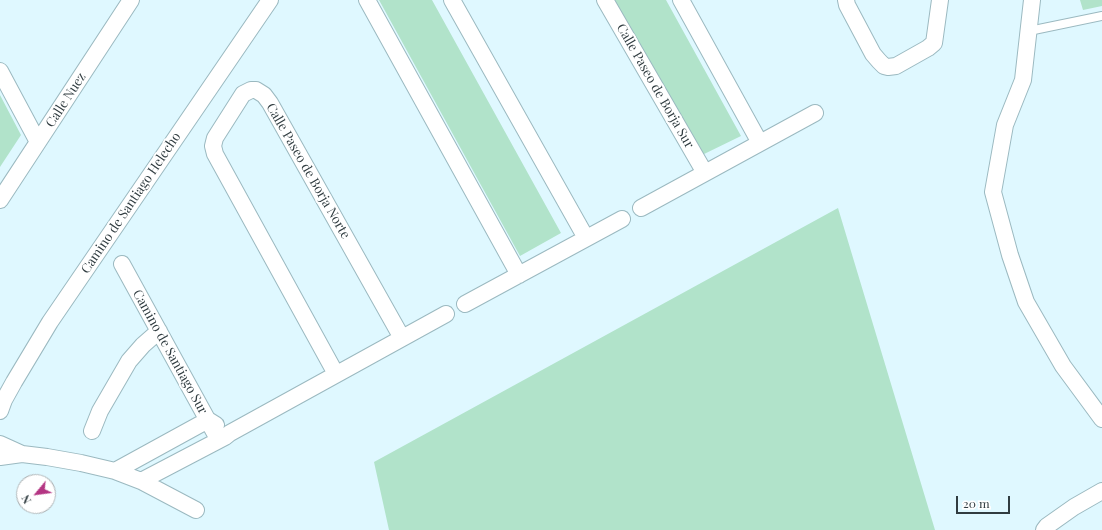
<!DOCTYPE html>
<html>
<head>
<meta charset="utf-8">
<style>
  body { margin:0 }
  #map { position:relative; width:1102px; height:530px; overflow:hidden; background:#dff8ff; font-family:"Playfair Display",serif }
  canvas { display:block }
  .north { position:absolute; left:16px; top:474px; width:40px; height:40px; box-sizing:border-box; background:#fff; border:1px solid #acb1b3; border-radius:50%; rotate:241deg; font-size:11px; font-weight:700; line-height:16px; text-align:center; color:#303c40 }
  .north::after { content:''; display:block; margin:auto; width:14px; height:18px; background:#b43583; clip-path:polygon(50% 0,100% 100%,50% 72%,0 100%) }
  .scale { position:absolute; left:956px; top:496px; width:54px; height:18px; box-sizing:border-box; border:2px solid #303c40; border-top:0; padding-left:5px; font-size:12px; line-height:14px; white-space:nowrap; color:#303c40; -webkit-text-stroke:3px #fff; paint-order:stroke }
</style>
</head>
<body>
<div id="map">
<canvas width="1102" height="530"></canvas>
<div class="north">N</div>
<div class="scale">20 m</div>
</div>
<script>
const g = document.querySelector('canvas').getContext('2d');
g.lineJoin = 'round';
function fillPath(path, color) { g.fillStyle = color; g.fill(path, 'evenodd'); }
const poly = rows => new Path2D(rows.map(r => 'M' + r).join(''));
function trace(path, color, width, dash) { g.strokeStyle = color; g.lineWidth = width; g.lineCap = dash ? 'butt' : 'round'; g.setLineDash(dash || []); g.stroke(path); }
function write(font, color, halo, rows, align = 'center') {
  g.font = font + ' "Playfair Display",serif'; g.lineWidth = 4; g.setLineDash([]); g.textBaseline = 'middle'; g.strokeStyle = halo; g.fillStyle = color; for (const [text, x, y, turn = 0] of rows) {
    g.save(); g.translate(x, y); g.rotate((+turn || 0) * Math.PI / 180); g.textAlign = isNaN(turn) ? turn : align; if (halo) g.strokeText(text, 0, 0); g.fillText(text, 0, 0); g.restore();
  }
}
fillPath(poly([
  [379,0,432,0,561,233,520,256],
  [613,0,666,0,741,136,700,156],
  [1080,0,1102,0,1102,6,1083,10],
  [0,95,21,135,0,167],
  [838,208,935,530,389,530,374,462]
]), '#b1e3ca');
const service = poly([
  [1029,31,1102,16]
]);
const minor = poly([
  [367,0,519,275],
  [452,0,586,238],
  [605,0,705,173],
  [681,0,760,143],
  [846,0,847,5,873,54,879,61,884,66,888,67,896,66,928,48,934,43,935,36,940,0],
  [1032,0,1023,80,1005,125,993,192,1010,255,1026,302,1063,366,1102,419],
  [0,71,38,142],
  [0,200,131,0],
  [641,208,815,113],
  [122,264,218,439],
  [465,304,622,219],
  [336,374,215,154,213,146,215,138,243,94,251,90,256,90,264,95,270,103,402,338],
  [0,411,4,400,14,382,50,322,270,0],
  [92,431,100,411,129,361,143,345,159,331],
  [0,444,22,454],
  [0,457,22,454,47,457,81,463,115,471,141,481,196,510],
  [115,471,208,420,216,425],
  [141,481,225,437,230,433,446,314],
  [1044,530,1047,526,1074,507,1102,491]
]);
trace(service, '#9bb9c0', 10);
trace(minor, '#9bb9c0', 18);
trace(service, '#fff', 8);
trace(minor, '#fff', 16);
write('13px', '#303c40', '#fff', [
  ["Calle Paseo de Borja Sur",655,86,60],
  ["Calle Nuez",66,100,-57],
  ["Calle Paseo de Borja Norte",308,171,60],
  ["Camino de Santiago Helecho",131,203,-56],
  ["Camino de Santiago Sur",170,352,61]
]);
</script>
</body>
</html>
